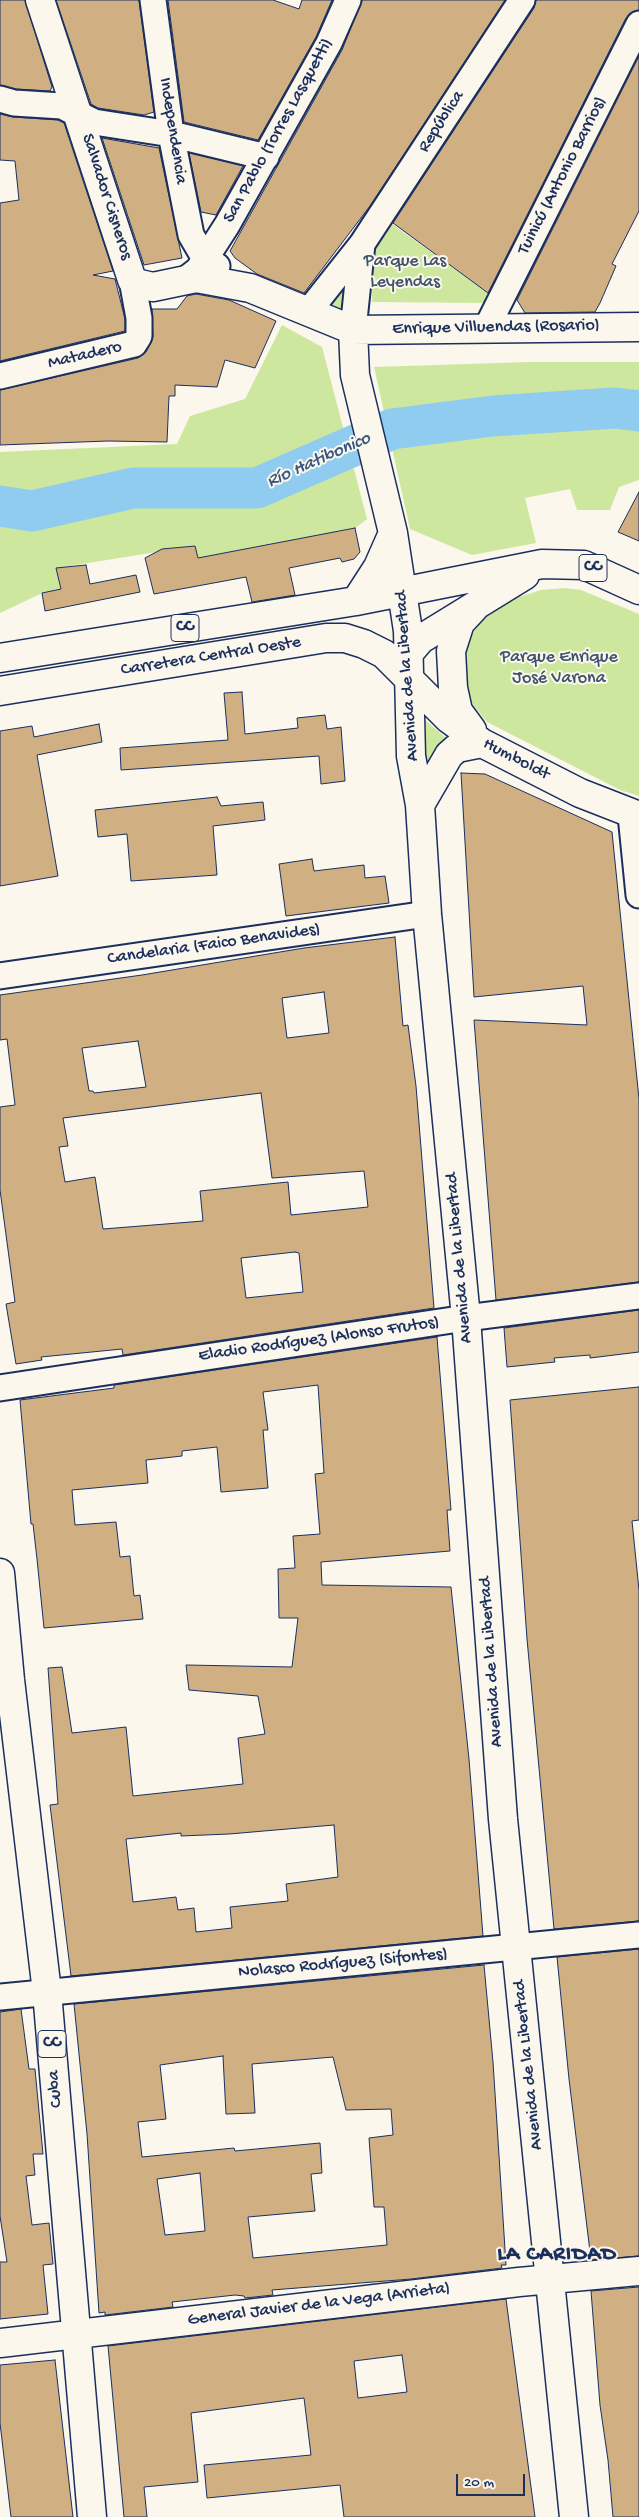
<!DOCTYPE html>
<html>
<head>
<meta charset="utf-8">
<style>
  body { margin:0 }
  #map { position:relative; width:639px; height:2517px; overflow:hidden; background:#fbf7ec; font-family:"Gochi Hand",sans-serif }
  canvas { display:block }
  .scale { position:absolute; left:456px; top:2474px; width:69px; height:22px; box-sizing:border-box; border:2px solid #1b2f5e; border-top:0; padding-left:6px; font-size:15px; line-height:18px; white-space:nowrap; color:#1b2f5e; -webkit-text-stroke:4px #fbf7ec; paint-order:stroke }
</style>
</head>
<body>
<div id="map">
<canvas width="639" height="2517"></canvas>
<div class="scale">20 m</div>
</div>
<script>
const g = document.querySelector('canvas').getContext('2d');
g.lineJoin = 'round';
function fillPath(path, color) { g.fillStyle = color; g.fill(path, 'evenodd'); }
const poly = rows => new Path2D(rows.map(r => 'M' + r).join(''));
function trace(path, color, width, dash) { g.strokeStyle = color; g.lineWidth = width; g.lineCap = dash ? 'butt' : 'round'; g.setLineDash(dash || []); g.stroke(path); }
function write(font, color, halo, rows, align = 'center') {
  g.font = font + ' "Gochi Hand",sans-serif'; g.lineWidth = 4; g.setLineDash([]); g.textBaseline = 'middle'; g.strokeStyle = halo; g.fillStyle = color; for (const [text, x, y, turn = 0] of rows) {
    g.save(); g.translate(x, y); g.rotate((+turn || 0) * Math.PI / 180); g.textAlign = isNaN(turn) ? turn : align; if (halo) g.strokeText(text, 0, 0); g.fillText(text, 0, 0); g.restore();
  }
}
fillPath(poly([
  [388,221,489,294,485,303,372,302,373,243],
  [345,284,343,315,325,308],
  [282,325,322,347,367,519,355,528,198,558,194,546,57,568,61,589,42,593,0,613,0,452,177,444,190,416,245,399],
  [529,362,639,362,639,480,619,487,610,510,577,510,570,489,525,498,536,543,472,555,410,529,374,367],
  [565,588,581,590,639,614,639,796,620,790,487,722,468,698,462,664,472,635,485,615,504,602,541,590],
  [423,718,448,740,435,751,425,767]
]), '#cde89e');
trace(poly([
  [0,506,32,511,133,488,257,488,392,429,493,416,615,408,639,411]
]), '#8fccef', 41);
const building = poly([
  [0,0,25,0,52,87,50,91,16,89,0,85,0,0],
  [56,0,139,0,154,112,144,115,98,108,91,104,56,0],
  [168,0,273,0,299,9,302,0,332,0,316,37,258,140,184,122,168,0],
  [362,0,505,0,370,206,304,293,257,274,235,258,230,251,342,50,362,0],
  [536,0,639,0,639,10,632,12,626,18,488,293,393,223,534,8,536,0],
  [639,56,639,211,612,264,616,266,600,303,595,312,525,313,517,300,639,56],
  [0,114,13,117,58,120,64,123,113,271,93,275,115,279,125,319,125,331,0,361,0,203,19,200,15,161,0,160,0,114],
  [102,138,159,148,182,258,144,265,102,138],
  [189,153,243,166,216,215,201,212,189,153],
  [196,294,229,300,276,321,255,368,225,360,217,387,175,385,175,396,169,396,167,442,108,441,0,445,0,390,138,358,146,352,153,337,152,309,177,309,187,296,196,294],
  [639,492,639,541,618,532,639,492],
  [355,528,360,552,354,559,342,562,340,558,289,568,295,595,252,602,246,577,154,594,145,558,162,549,195,546,198,558,355,528],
  [86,565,90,584,136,575,140,592,45,611,42,593,61,589,56,568,86,565],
  [242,692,245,734,298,728,297,718,325,715,327,729,341,727,345,781,321,784,319,756,121,770,120,748,228,740,224,693,242,692],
  [99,724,102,742,37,755,58,876,0,886,0,731,32,726,34,737,99,724],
  [461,773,485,774,612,832,639,1099,639,1282,496,1300,474,1020,587,1025,583,986,474,997,461,773],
  [217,797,221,806,263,802,265,820,213,826,217,875,131,881,127,834,98,837,95,810,217,797],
  [312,859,314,871,364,865,365,878,385,876,389,903,286,916,279,864,312,859],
  [395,937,403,1026,408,1025,416,1086,434,1308,123,1355,122,1349,41,1357,42,1360,16,1364,6,1304,15,1302,0,1190,0,1107,15,1105,7,1039,0,1040,0,995,142,975,304,948,395,937],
  [324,992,329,1033,287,1038,282,998,324,992],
  [138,1041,146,1087,94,1093,93,1091,89,1091,82,1048,138,1041],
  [261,1093,272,1178,364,1171,368,1207,291,1215,288,1182,200,1191,203,1221,103,1229,95,1177,65,1182,59,1147,68,1146,63,1118,261,1093],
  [295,1252,299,1253,303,1292,246,1298,241,1258,295,1252],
  [639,1310,639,1352,590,1358,590,1355,554,1358,555,1362,507,1367,504,1328,639,1310],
  [437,1337,451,1510,447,1510,450,1551,321,1562,322,1585,451,1587,469,1759,483,1936,71,1976,50,1805,58,1804,48,1668,62,1667,72,1733,126,1727,133,1796,243,1784,238,1738,265,1734,258,1696,189,1690,186,1665,292,1667,298,1618,279,1618,278,1569,295,1568,293,1536,320,1534,315,1474,324,1473,318,1385,263,1392,268,1430,263,1430,268,1488,221,1492,217,1447,182,1451,182,1456,146,1460,148,1483,72,1490,75,1525,116,1522,120,1557,130,1556,134,1596,140,1595,143,1619,44,1628,37,1559,33,1524,31,1524,20,1400,114,1388,114,1385,437,1337],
  [334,1825,338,1877,286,1884,288,1901,230,1907,232,1928,196,1932,194,1908,178,1910,176,1897,133,1902,126,1839,181,1833,181,1836,229,1834,334,1825],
  [639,1387,639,1520,632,1521,639,1590,639,1921,554,1929,527,1639,510,1400,639,1387],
  [639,1949,639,2256,591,2260,569,2079,557,1957,639,1949],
  [484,1965,493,2062,506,2265,501,2265,502,2268,411,2279,272,2290,273,2295,245,2298,244,2296,235,2295,172,2302,173,2307,105,2315,105,2312,99,2313,87,2134,74,2004,484,1965],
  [223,2056,226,2114,255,2113,252,2064,333,2057,346,2110,391,2109,393,2135,369,2138,374,2207,384,2207,387,2245,253,2258,248,2217,315,2211,311,2174,322,2173,320,2143,235,2151,234,2148,142,2157,138,2122,166,2119,160,2065,223,2056],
  [200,2173,205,2231,165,2235,157,2179,200,2173],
  [21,2009,29,2069,35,2069,43,2154,33,2154,35,2175,26,2176,32,2225,49,2223,53,2264,43,2265,48,2314,0,2319,0,2262,7,2262,0,2216,0,2012,21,2009],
  [639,2287,639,2517,613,2517,608,2460,600,2405,591,2291,639,2287],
  [506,2299,535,2517,344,2517,340,2485,207,2498,204,2465,311,2455,304,2398,191,2413,198,2482,144,2487,147,2517,124,2517,108,2346,506,2299],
  [402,2355,407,2392,358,2398,354,2361,402,2355],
  [55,2360,73,2517,11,2517,0,2423,0,2365,55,2360]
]);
fillPath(building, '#d0af83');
trace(building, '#1b2f5e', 1);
const minor = poly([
  [153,0,171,134,191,235,205,259,217,266],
  [0,99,14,103,62,106,94,122,171,134,266,157],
  [185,280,198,270,227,225,329,43,348,0],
  [308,312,362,244],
  [487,327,639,24],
  [353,330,362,244,522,0],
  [0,376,134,344,139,336,139,318,132,280],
  [631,815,639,895],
  [0,976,427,914],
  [0,1388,466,1318,639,1296],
  [0,1997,639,1935]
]);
const major = poly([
  [40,0,132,280,140,284,153,287,196,278,250,288,353,330,639,327],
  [353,330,355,375,393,533,408,631,411,756,420,805,427,914,466,1318,503,1819,574,2517],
  [356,601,378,567,393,533],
  [409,653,421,639,525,575],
  [0,658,356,601,542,564,584,565,639,590],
  [0,691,326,638,345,638,364,644,384,654,449,719,482,743,580,793,639,816],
  [472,730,458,711,453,688,451,651,460,623,474,608],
  [420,805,449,755,457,748,482,743],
  [0,1573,10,1680,47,1992,92,2517],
  [0,2343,519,2282,639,2271]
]);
trace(minor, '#1b2f5e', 29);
trace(major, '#1b2f5e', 31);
trace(minor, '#fbf7ec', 25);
trace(major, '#fbf7ec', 28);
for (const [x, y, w] of [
  [593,568,28],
  [185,628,28],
  [52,2044,28]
]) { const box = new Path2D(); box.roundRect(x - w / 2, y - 13.5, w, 27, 4); g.fillStyle = '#fbf7ec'; g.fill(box); trace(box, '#1b2f5e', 1); }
write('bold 16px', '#1b2f5e', null, [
  ["CC",593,568],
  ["CC",185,628],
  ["CC",52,2044]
]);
write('18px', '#1b2f5e', '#fbf7ec', [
  ["República",442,122,-57],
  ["Independencia",172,131,81],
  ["San Pablo (Torres Lasquetti)",279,131,-61],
  ["Tuinicú (Antonio Barrios)",563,176,-63],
  ["Salvador Cisneros",106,197,72],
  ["Enrique Villuendas (Rosario)",496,328,-1],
  ["Matadero",85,356,-13],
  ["Carretera Central Oeste",211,657,-9],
  ["Avenida de la Libertad",408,676,-94],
  ["Humboldt",516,760,27],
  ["Candelaria (Faico Benavides)",214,945,-8],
  ["Avenida de la Libertad",460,1258,-95],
  ["Eladio Rodríguez (Alonso Frutos)",319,1340,-8],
  ["Avenida de la Libertad",492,1662,-94],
  ["Nolasco Rodríguez (Sifontes)",343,1964,-5],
  ["Avenida de la Libertad",529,2065,-96],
  ["Cuba",56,2089,-95],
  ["General Javier de la Vega (Arrieta)",319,2305,-7]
]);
write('18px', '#3f546b', '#fbf7ec', [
  ["Parque Las",405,262],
  ["Leyendas",405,283],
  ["Parque Enrique",559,658],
  ["José Varona",559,679]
]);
write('italic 19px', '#385682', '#fbf7ec', [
  ["Río Hatibonico",319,461,-24]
]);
g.letterSpacing = '1px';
write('bold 22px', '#1b2f5e', '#fbf7ec', [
  ["LA CARIDAD",557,2256]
]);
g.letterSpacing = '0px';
</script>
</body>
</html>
